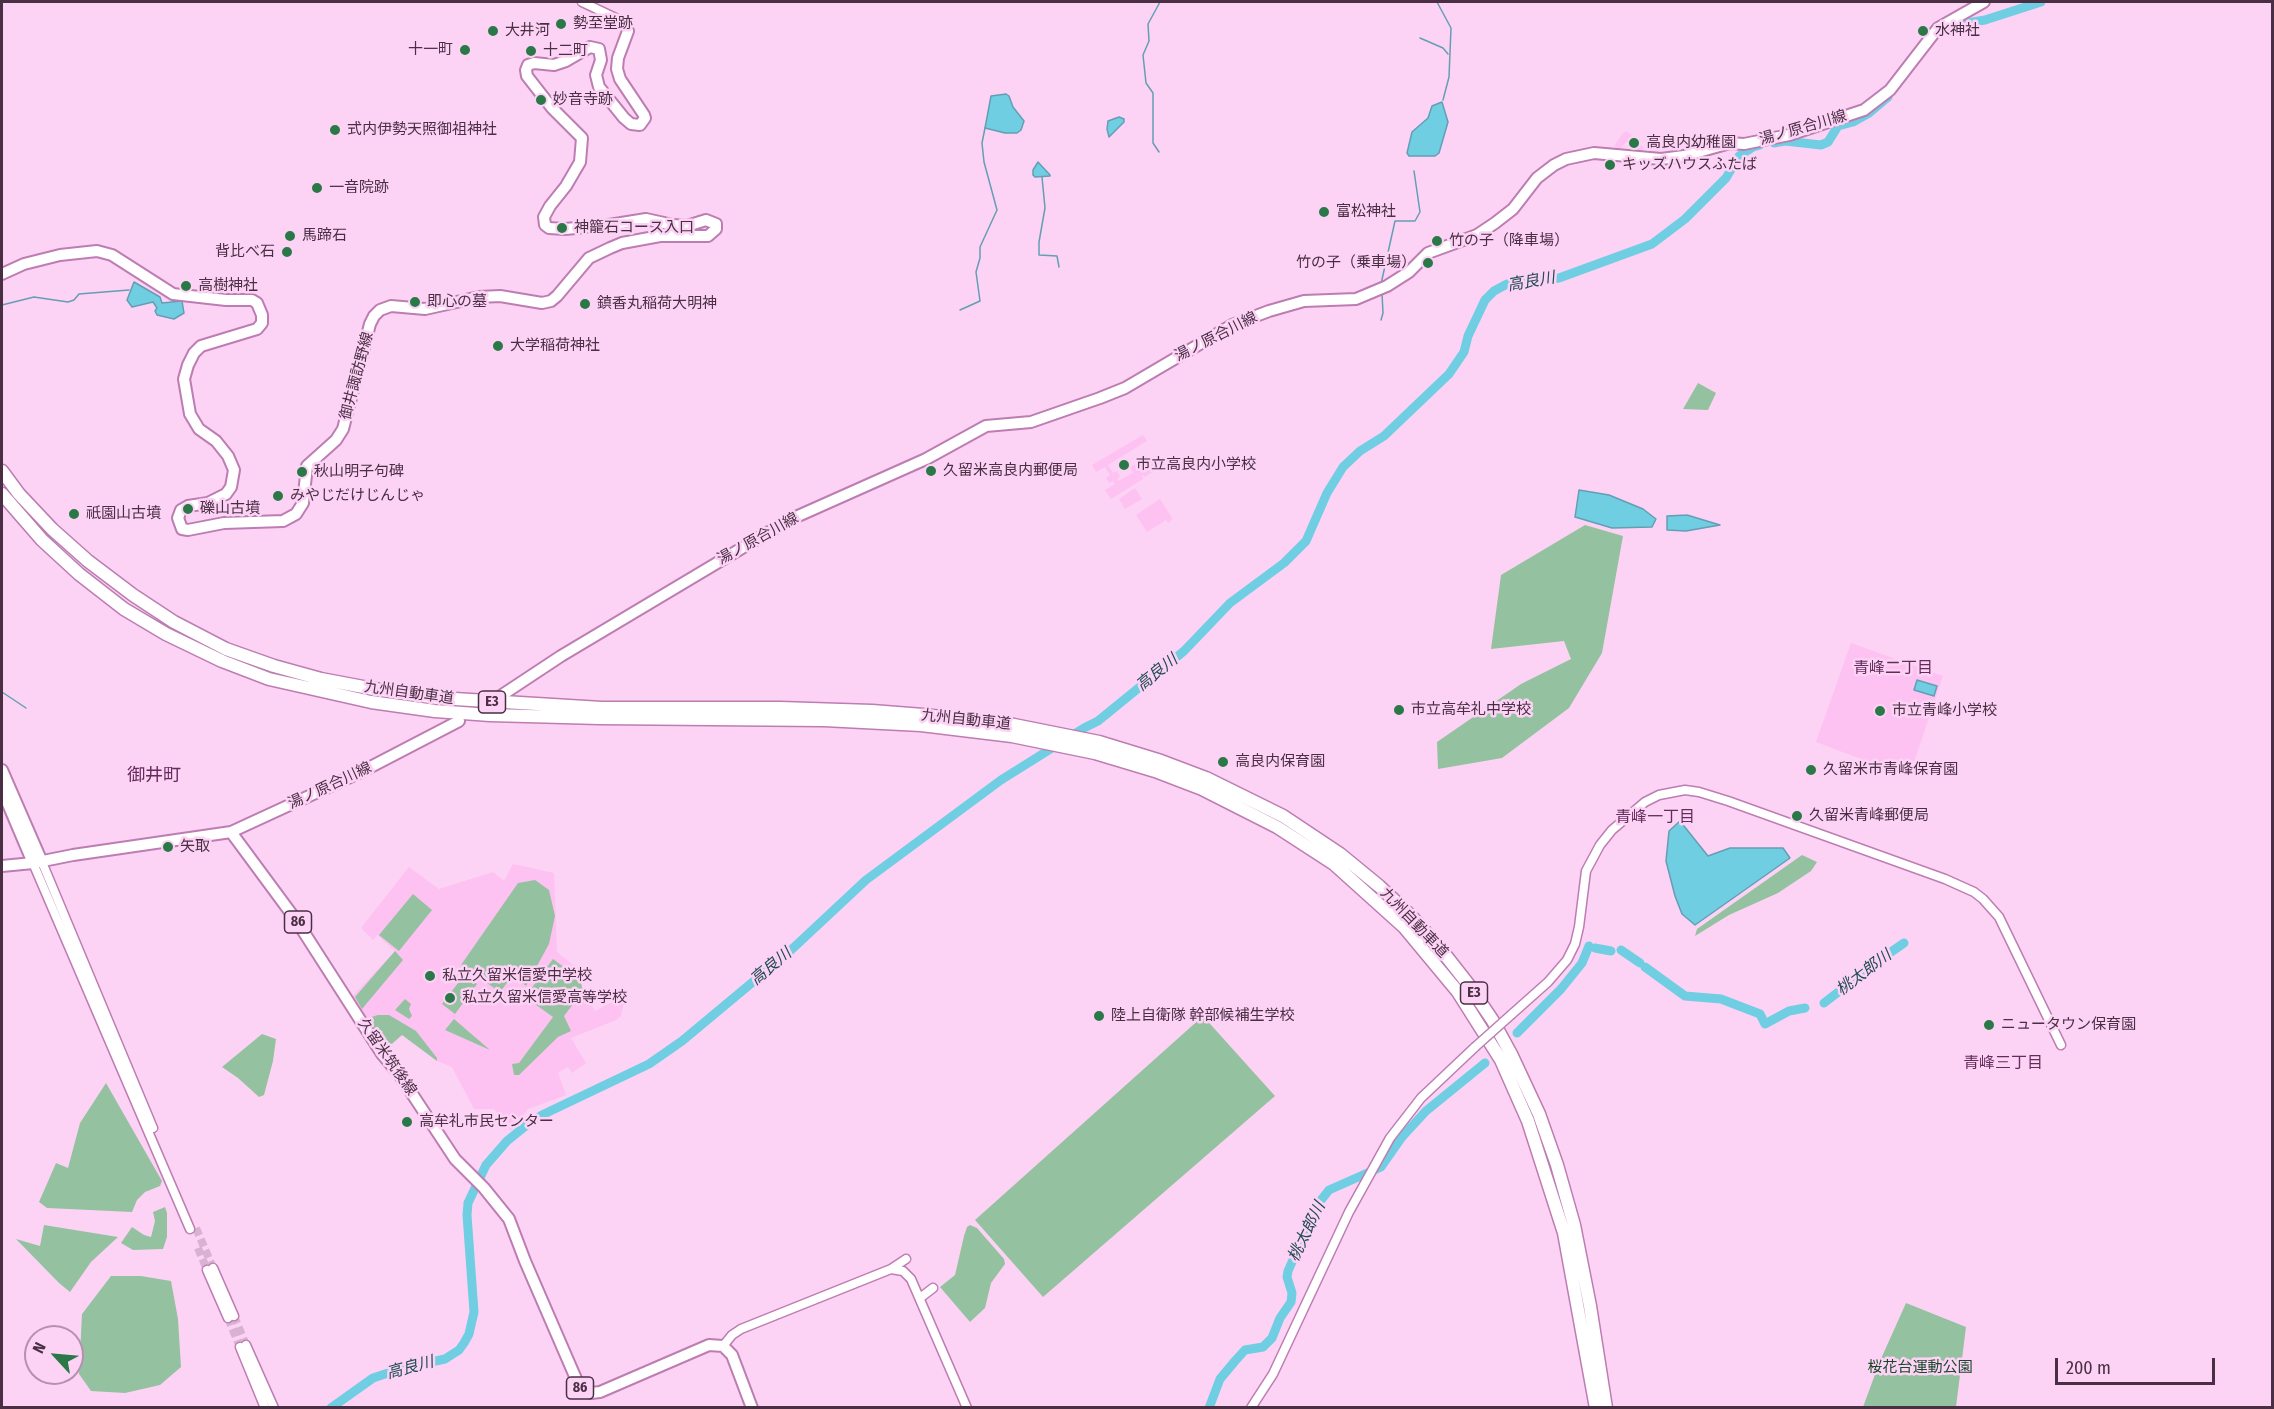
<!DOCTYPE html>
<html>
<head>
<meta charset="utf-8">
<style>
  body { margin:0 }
  #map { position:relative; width:2274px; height:1409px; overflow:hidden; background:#fdd3f5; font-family:"Fira Sans Condensed",sans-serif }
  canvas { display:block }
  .frame { position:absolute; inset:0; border:3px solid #492e44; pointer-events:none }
  .north { position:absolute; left:24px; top:1325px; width:60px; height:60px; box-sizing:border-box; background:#fdd3f5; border:2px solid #b591ae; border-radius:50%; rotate:296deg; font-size:16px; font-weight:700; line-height:24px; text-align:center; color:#492e44 }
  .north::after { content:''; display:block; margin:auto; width:21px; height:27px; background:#2a7848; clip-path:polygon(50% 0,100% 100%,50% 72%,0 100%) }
  .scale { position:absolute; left:2055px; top:1358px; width:160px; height:27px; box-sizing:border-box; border:3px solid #492e44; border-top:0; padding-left:8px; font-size:18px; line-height:21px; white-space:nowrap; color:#492e44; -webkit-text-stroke:4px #fdd3f5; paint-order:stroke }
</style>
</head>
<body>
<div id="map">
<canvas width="2274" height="1409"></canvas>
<div class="frame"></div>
<div class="north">N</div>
<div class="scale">200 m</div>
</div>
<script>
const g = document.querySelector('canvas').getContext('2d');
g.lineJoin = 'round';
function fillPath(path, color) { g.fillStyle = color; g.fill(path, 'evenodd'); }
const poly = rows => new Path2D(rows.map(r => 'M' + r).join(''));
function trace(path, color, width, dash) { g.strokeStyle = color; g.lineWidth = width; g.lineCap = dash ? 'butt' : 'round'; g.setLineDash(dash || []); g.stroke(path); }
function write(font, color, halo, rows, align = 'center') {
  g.font = font + ' "Fira Sans Condensed","Noto Sans JP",sans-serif'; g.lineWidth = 5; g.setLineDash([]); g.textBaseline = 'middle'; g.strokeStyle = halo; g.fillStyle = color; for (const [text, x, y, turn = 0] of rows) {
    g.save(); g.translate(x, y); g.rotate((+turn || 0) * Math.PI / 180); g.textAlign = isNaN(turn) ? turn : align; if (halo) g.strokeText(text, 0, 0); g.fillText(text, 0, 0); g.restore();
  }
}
fillPath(poly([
  [1627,131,1644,148,1639,153,1627,141,1619,150,1614,146,1623,133],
  [1143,435,1147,441,1108,465,1113,473,1117,471,1120,476,1117,479,1118,481,1133,473,1130,467,1135,464,1139,471,1140,470,1138,465,1144,461,1147,466,1162,458,1165,465,1144,477,1141,473,1143,479,1111,499,1105,490,1115,484,1113,481,1109,483,1106,478,1110,475,1105,467,1096,472,1092,465],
  [1135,488,1142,499,1125,509,1119,499],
  [1160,499,1172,518,1171,521,1168,523,1166,520,1147,532,1136,515],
  [1851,643,1943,676,1909,777,1816,742],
  [513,864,554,873,557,952,583,973,580,979,583,991,595,1011,620,998,624,1002,621,1016,616,1020,571,1038,586,1063,572,1073,568,1067,558,1073,566,1095,528,1109,511,1131,494,1109,474,1109,452,1067,437,1061,402,1035,382,1054,348,1001,395,951,377,935,373,940,361,928,409,867,439,889,493,872,504,881]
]), '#fdc1f2');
fillPath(poly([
  [1698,383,1716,393,1708,410,1683,409],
  [1585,525,1623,536,1602,653,1569,708,1502,758,1438,769,1437,742,1521,684,1571,659,1564,641,1491,649,1501,575],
  [1802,855,1817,862,1811,871,1778,893,1729,915,1695,936,1697,929],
  [535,880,549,890,555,916,549,944,526,986,513,975,500,992,461,965,518,883],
  [413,894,432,910,399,951,379,935],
  [395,951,403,960,362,1009,355,997],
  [553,959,580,979,583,991,564,1016,571,1031,558,1037,519,1075,514,1075,512,1064,519,1063,553,1017,525,997],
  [465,974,477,984,455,1014,442,1004],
  [405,999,411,1004,409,1009,412,1016,409,1019,395,1010],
  [378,1015,389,1015,416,1031,437,1058,437,1061,402,1035,387,1048,369,1022,371,1020,368,1018],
  [1203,1016,1275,1096,1043,1297,975,1220],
  [454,1019,490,1050,445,1030],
  [262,1034,276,1039,273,1061,264,1095,259,1097,238,1078,222,1067],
  [106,1083,162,1181,160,1186,145,1192,137,1200,132,1212,47,1208,39,1202,56,1163,68,1168,80,1123],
  [165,1207,167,1213,167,1237,163,1249,133,1250,121,1243,132,1227,144,1235,151,1237,155,1221,153,1212],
  [44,1225,118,1237,91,1262,70,1292,59,1283,16,1239,40,1246],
  [970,1225,977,1228,1004,1259,1005,1264,991,1283,985,1308,970,1322,940,1287,955,1275,964,1236,967,1227],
  [111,1276,141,1276,171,1281,178,1319,181,1367,160,1385,125,1393,91,1391,79,1374,82,1314],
  [1906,1303,1966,1327,1956,1407,1863,1407,1880,1361]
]), '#94c2a0');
const water = poly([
  [1006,94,1009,96,1013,107,1024,121,1021,130,1017,133,1005,133,985,128,991,96,1006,94],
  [1442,102,1448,122,1439,153,1435,156,1409,156,1407,153,1412,132,1428,118,1432,106,1442,102],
  [1119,117,1124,119,1124,122,1109,137,1107,129,1108,121,1119,117],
  [1038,162,1050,175,1050,176,1035,177,1033,175,1033,170,1038,162],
  [134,282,160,297,162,303,182,301,184,313,174,319,157,315,155,311,157,308,153,302,132,307,127,300,134,282],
  [1579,490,1609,495,1643,509,1656,519,1652,527,1612,528,1575,517,1579,490],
  [1687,515,1720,525,1686,531,1667,530,1667,516,1687,515],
  [1917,680,1937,686,1934,696,1914,690,1917,680],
  [1680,821,1708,856,1730,848,1783,848,1790,858,1695,925,1682,914,1675,896,1666,861,1669,831,1680,821]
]);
fillPath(water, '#70cee2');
trace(water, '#649eb3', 1.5);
trace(poly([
  [1437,2,1451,28,1449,77,1443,100],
  [1420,38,1443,48,1448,54],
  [1159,152,1153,143,1153,93,1146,83,1143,55,1149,41,1148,24,1160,2],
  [1042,177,1045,208,1039,242,1039,255,1057,256,1059,267],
  [1381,284,1395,221,1415,221,1420,212,1414,171],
  [2,305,34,297,68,302,74,300,79,294,129,290],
  [960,310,980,301,976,272,980,258,980,247,997,210,984,162,982,143,985,128],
  [1381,320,1383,313,1382,293],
  [2,692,26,708]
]), '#649eb3', 1.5);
trace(poly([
  [1941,30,1955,25,1985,20,2041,2],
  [1774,143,1785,141,1821,145,1828,142,1838,126,1853,122,1869,113,1888,97],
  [1595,948,1611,951],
  [1621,950,1640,963],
  [1645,967,1685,996,1721,999,1760,1014,1765,1024,1789,1011,1805,1008],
  [1824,1003,1881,959,1904,943],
  [1517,1033,1561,989,1582,963,1589,946],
  [331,1408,373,1378,403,1368,445,1359,459,1350,464,1343,469,1334,474,1312,467,1215,468,1203,486,1165,507,1141,528,1124,542,1115,649,1064,682,1041,790,951,866,880,1001,780,1084,728,1098,721,1184,651,1230,603,1284,563,1306,541,1327,493,1343,467,1360,451,1384,436,1449,374,1464,352,1468,336,1485,300,1494,291,1507,284,1559,278,1652,244,1685,219,1726,178,1739,156,1753,147,1760,145],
  [1209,1408,1220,1379,1235,1361,1245,1350,1263,1347,1272,1338,1280,1318,1291,1302,1292,1293,1287,1277,1288,1271,1318,1204,1329,1190,1381,1167,1402,1137,1426,1111,1485,1063]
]), '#70cee2', 9);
trace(poly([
  [196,1228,213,1268],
  [198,1248,207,1270],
  [234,1316,246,1345],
  [228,1318,240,1347]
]), '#d9b2d2', 8, [8, 4]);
const minor = poly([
  [582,2,622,21,628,31],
  [42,862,153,1128],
  [33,863,190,1229],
  [1512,1014,1548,982,1567,960,1575,944,1579,927,1586,871,1600,845,1612,830,1645,802,1659,795,1685,790,1699,792,1728,801,1945,879,1974,892,1983,899,1999,917,2061,1045],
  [213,1268,234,1316],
  [891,1269,903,1271,911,1279,967,1408],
  [207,1270,228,1318],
  [920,1298,933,1288],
  [246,1345,274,1408],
  [723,1346,732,1335,741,1329,891,1269,906,1259],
  [240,1347,265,1408],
  [1251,1408,1273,1374,1349,1212,1390,1138,1421,1098,1475,1047]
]);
const major = poly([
  [2,274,24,264,60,255,97,251,112,255,173,294,226,300,252,300,257,303,262,315,262,323,257,329,201,346,194,353,188,365,184,379,190,414,199,429,216,441,228,456,234,470,231,487,226,494,208,503,188,506,181,510,178,518,182,529,188,530,224,523,283,521,296,514,303,503,307,466,336,440,343,429,370,324,374,316,380,310,391,306,425,309,479,297,500,296,542,303,551,301,557,296,589,258,610,248,622,243,660,236,708,236,716,229,716,224,706,220,687,226,673,225,646,219,609,225,565,229,549,228,545,225,544,217,550,206,566,186,580,162,582,138,552,108,527,76,526,70,528,65,534,63,554,65,566,61,590,47,599,49,601,60,596,75,599,87,624,118,631,124,640,125,645,118,644,115,620,79,617,69,618,58,628,31],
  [502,695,561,656,789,520,926,459,986,426,1031,422,1100,398,1125,388,1232,325,1269,311,1304,301,1356,299,1387,286,1409,272,1428,253,1477,235,1495,223,1513,209,1537,178,1554,165,1566,159,1594,153,1661,159,1684,156,1730,143,1744,144,1789,135,1864,110,1890,90,1938,28,1984,2],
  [2,770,42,862],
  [2,790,33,863],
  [231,832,296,920,382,1054,399,1074,455,1159,484,1188,509,1219,525,1261,580,1388,591,1393,600,1392,709,1345,723,1346,732,1355,752,1408],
  [2,866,33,863,73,855,231,832,359,773,459,721]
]);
const highway = poly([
  [2,471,19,494,52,529,88,561,133,595,174,622,226,649,274,666,321,679,374,689,438,698,602,708,780,708,872,711,923,715,1014,725,1099,742,1161,761,1206,778,1283,816,1340,854,1379,886,1412,917,1439,947,1468,984,1493,1021,1511,1054,1539,1114,1557,1165,1574,1225,1590,1306,1606,1408],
  [2,494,42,540,79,574,124,609,166,634,222,661,269,679,371,702,435,711,490,715,600,718,824,720,921,725,1012,736,1095,753,1155,771,1202,789,1277,827,1334,864,1404,927,1458,992,1501,1060,1528,1121,1564,1233,1596,1408]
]);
trace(minor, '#bd7db2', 11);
trace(major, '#bd7db2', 14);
trace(highway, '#bd7db2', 15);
trace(minor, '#fff', 8);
trace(major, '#fff', 10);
trace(highway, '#fff', 12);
const minorBridge = poly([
  [1475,1047,1512,1014]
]);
trace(minorBridge, '#bd7db2', 11, []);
trace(minorBridge, '#fff', 8);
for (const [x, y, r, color] of [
  [561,24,6,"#2a7848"],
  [493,31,6,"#2a7848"],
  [1923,31,6,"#2a7848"],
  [465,50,6,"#2a7848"],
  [531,51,6,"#2a7848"],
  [541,100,6,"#2a7848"],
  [335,130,6,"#2a7848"],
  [1634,143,6,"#2a7848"],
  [1610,165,6,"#2a7848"],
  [317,188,6,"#2a7848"],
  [1324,212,6,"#2a7848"],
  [562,228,6,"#2a7848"],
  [290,236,6,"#2a7848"],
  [1437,241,6,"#2a7848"],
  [287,252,6,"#2a7848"],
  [1428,263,6,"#2a7848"],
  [186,286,6,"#2a7848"],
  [415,302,6,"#2a7848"],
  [585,304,6,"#2a7848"],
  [498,346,6,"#2a7848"],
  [1124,465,6,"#2a7848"],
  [931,471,6,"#2a7848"],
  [302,472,6,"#2a7848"],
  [278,496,6,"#2a7848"],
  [188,509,6,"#2a7848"],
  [74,514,6,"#2a7848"],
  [1399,710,6,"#2a7848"],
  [1880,711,6,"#2a7848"],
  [1223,762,6,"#2a7848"],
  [1811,770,6,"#2a7848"],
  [1797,816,6,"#2a7848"],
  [168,847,6,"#2a7848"],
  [430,976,6,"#2a7848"],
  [450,998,6,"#2a7848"],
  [1099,1016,6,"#2a7848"],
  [1989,1025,6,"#2a7848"],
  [407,1122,6,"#2a7848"]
]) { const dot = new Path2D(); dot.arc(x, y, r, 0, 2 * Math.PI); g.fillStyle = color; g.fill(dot); trace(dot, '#fdd3f5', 2); }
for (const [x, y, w] of [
  [492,702,27],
  [298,922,27],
  [1474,993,27],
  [580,1388,27]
]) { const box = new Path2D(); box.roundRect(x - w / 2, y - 11, w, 22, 4.5); g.fillStyle = '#fdd3f5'; g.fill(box); trace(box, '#492e44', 1.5); }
write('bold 14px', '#492e44', null, [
  ["E3",492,702],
  ["86",298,922],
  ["E3",1474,993],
  ["86",580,1388]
]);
write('15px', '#492e44', '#fdd3f5', [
  ["勢至堂跡",573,24],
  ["大井河",505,31],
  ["水神社",1935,31],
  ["十一町",453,50,"right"],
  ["十二町",543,51],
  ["妙音寺跡",553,100],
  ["式内伊勢天照御祖神社",347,130],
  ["高良内幼稚園",1646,143],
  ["キッズハウスふたば",1622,165],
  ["一音院跡",329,188],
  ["富松神社",1336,212],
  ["神籠石コース入口",574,228],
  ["馬蹄石",302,236],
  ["竹の子（降車場）",1449,241],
  ["背比べ石",275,252,"right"],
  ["竹の子（乗車場）",1416,263,"right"],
  ["高樹神社",198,286],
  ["即心の墓",427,302],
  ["鎮香丸稲荷大明神",597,304],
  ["大学稲荷神社",510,346],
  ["市立高良内小学校",1136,465],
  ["久留米高良内郵便局",943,471],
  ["秋山明子句碑",314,472],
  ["みやじだけじんじゃ",290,496],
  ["礫山古墳",200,509],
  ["祇園山古墳",86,514],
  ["市立高牟礼中学校",1411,710],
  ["市立青峰小学校",1892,711],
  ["高良内保育園",1235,762],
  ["久留米市青峰保育園",1823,770],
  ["久留米青峰郵便局",1809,816],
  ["矢取",180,847],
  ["私立久留米信愛中学校",442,976],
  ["私立久留米信愛高等学校",462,998],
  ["陸上自衛隊 幹部候補生学校",1111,1016],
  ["ニュータウン保育園",2001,1025],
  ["高牟礼市民センター",419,1122]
], 'left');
write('15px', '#492e44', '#fdd3f5', [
  ["湯ノ原合川線",1803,128,-16],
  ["湯ノ原合川線",1216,337,-27],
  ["御井諏訪野線",357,376,-75],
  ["湯ノ原合川線",758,539,-29],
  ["九州自動車道",409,693,8],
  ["九州自動車道",966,720,6],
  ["湯ノ原合川線",330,786,-25],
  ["九州自動車道",1414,923,46],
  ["久留米筑後線",387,1057,55]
]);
write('15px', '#18482a', '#fdd3f5', [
  ["桜花台運動公園",1920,1368]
]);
write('italic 16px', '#224c55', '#fdd3f5', [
  ["高良川",1531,282,-10],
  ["高良川",1157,673,-39],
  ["高良川",771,967,-40],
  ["桃太郎川",1864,973,-37],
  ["桃太郎川",1307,1232,-64],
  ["高良川",410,1368,-15]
]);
write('16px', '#642b5c', '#fdd3f5', [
  ["青峰二丁目",1893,669],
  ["青峰一丁目",1655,818],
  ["青峰三丁目",2003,1064]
]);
write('18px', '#642b5c', '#fdd3f5', [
  ["御井町",154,776]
]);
</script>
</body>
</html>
